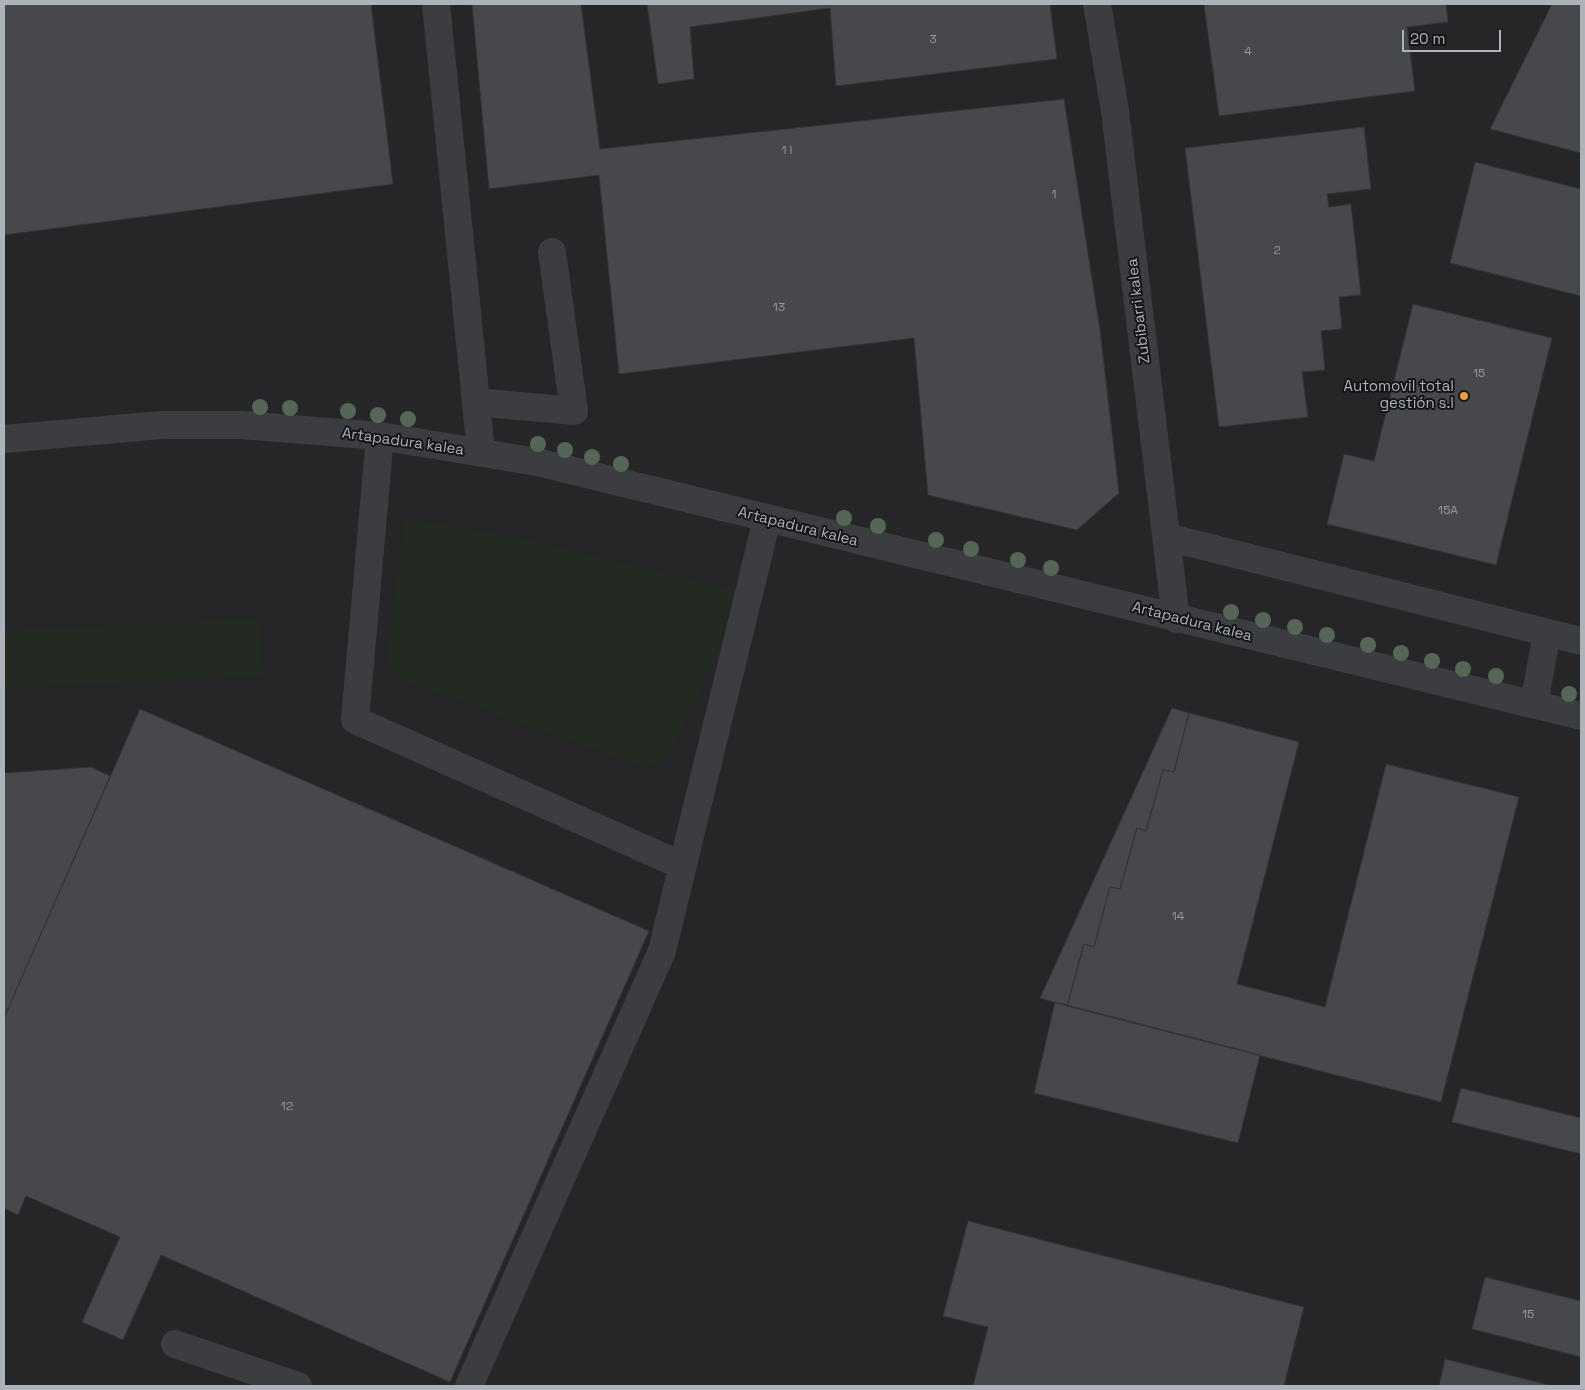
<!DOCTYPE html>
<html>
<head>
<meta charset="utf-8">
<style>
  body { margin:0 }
  #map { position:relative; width:1585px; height:1390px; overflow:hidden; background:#1a1a1c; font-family:"Space Grotesk",sans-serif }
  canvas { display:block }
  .frame { position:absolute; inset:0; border:5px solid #adb3bb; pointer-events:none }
  .scale { position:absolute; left:1402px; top:30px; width:99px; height:22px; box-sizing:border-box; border:2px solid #adb3bb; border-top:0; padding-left:6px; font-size:15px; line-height:18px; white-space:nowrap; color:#adb3bb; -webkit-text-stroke:4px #151517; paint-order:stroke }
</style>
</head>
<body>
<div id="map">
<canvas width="1585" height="1390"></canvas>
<div class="frame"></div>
<div class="scale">20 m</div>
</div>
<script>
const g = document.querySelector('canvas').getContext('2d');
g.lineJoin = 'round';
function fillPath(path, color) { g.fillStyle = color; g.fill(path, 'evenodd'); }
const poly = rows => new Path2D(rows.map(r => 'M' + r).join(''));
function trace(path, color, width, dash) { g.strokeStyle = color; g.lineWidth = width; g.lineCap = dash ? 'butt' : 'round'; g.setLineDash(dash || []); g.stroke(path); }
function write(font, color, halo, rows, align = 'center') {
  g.font = font + ' "Space Grotesk",sans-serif'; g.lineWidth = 4; g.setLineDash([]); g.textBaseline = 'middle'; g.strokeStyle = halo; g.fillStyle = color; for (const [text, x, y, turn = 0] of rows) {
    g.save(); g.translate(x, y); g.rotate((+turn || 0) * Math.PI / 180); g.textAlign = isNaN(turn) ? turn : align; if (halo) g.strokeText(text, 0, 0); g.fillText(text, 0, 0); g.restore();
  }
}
fillPath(poly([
  [4,4,1581,4,1581,1386,4,1386]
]), '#262629');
fillPath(poly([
  [405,518,514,536,737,590,710,670,676,741,662,762,645,768,401,680,389,670,387,652],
  [259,618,263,677,4,688,4,630]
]), '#222a22');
const building = poly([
  [4,4,371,4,393,184,4,235,4,4],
  [472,4,581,4,600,149,1064,99,1100,330,1119,493,1077,530,928,495,914,338,619,374,599,175,489,189,472,4],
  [647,4,1050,4,1057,59,836,86,830,8,690,27,694,79,658,84,647,4],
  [1204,4,1446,4,1448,22,1407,27,1415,91,1219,116,1204,4],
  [1552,4,1581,4,1581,153,1490,129,1552,4],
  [1364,127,1371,189,1327,194,1329,207,1351,204,1361,295,1339,297,1342,329,1321,331,1325,370,1302,372,1308,417,1219,427,1185,148,1364,127],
  [1475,162,1581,189,1581,296,1450,263,1475,162],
  [1413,304,1552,338,1496,565,1327,524,1344,454,1374,461,1413,304],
  [1172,708,1189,713,1174,772,1163,770,1146,831,1137,828,1120,889,1110,887,1094,947,1084,944,1067,1006,1040,998,1172,708],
  [140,709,649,931,450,1382,161,1255,123,1340,82,1322,120,1237,26,1196,18,1215,4,1208,4,1018,140,709],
  [1189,713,1299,742,1237,984,1325,1007,1386,764,1519,797,1441,1102,1067,1006,1084,944,1094,947,1110,887,1120,889,1137,828,1146,831,1163,770,1174,772,1189,713],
  [91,767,110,776,4,1018,4,773,91,767],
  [1055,1002,1260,1055,1238,1143,1034,1093,1055,1002],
  [1461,1088,1581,1118,1581,1154,1452,1122,1461,1088],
  [968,1221,1304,1307,1284,1386,973,1386,988,1327,943,1316,968,1221],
  [1485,1277,1581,1301,1581,1357,1472,1329,1485,1277],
  [1445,1359,1553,1386,1439,1386,1445,1359]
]);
fillPath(building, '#47484c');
trace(building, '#343438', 1);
trace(poly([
  [436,4,481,452],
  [1097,4,1115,111,1176,619],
  [476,402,574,411,552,252],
  [380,436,355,720,683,866],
  [4,439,161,425,241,425,380,436,537,462,1581,716],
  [1167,537,1581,641],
  [1534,704,1547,633],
  [175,1344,298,1386],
  [469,1386,662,951,767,519]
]), '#3b3d41', 28);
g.fillStyle = '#566656';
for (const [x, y] of [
  [260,407],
  [290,408],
  [348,411],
  [378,415],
  [408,419],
  [538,444],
  [565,450],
  [592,457],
  [621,464],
  [844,518],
  [878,526],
  [936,540],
  [971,549],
  [1018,560],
  [1051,568],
  [1231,612],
  [1263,620],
  [1295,627],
  [1327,635],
  [1368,645],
  [1401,653],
  [1432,661],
  [1463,669],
  [1496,676],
  [1569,694]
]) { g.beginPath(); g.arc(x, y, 8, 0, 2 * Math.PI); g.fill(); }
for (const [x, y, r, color] of [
  [1464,396,5,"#e99b45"]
]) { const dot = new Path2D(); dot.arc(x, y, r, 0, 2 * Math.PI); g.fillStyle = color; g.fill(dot); trace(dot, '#151517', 2); }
write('12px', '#94989f', null, [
  ["3",933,40],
  ["4",1248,52],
  ["1 I",787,151],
  ["1",1054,195],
  ["2",1277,251],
  ["13",779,308],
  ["15",1479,374],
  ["15A",1448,511],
  ["14",1178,917],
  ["12",287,1107],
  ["15",1528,1315]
]);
write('15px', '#adb3bb', '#151517', [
  ["Zubibarri kalea",1139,311,-97],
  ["Artapadura kalea",403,442,8],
  ["Artapadura kalea",798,527,14],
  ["Artapadura kalea",1192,622,14]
]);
write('15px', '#adb3bb', '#151517', [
  ["Automovil total",1454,387],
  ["gestión s.l",1454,404]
], 'right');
</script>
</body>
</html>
